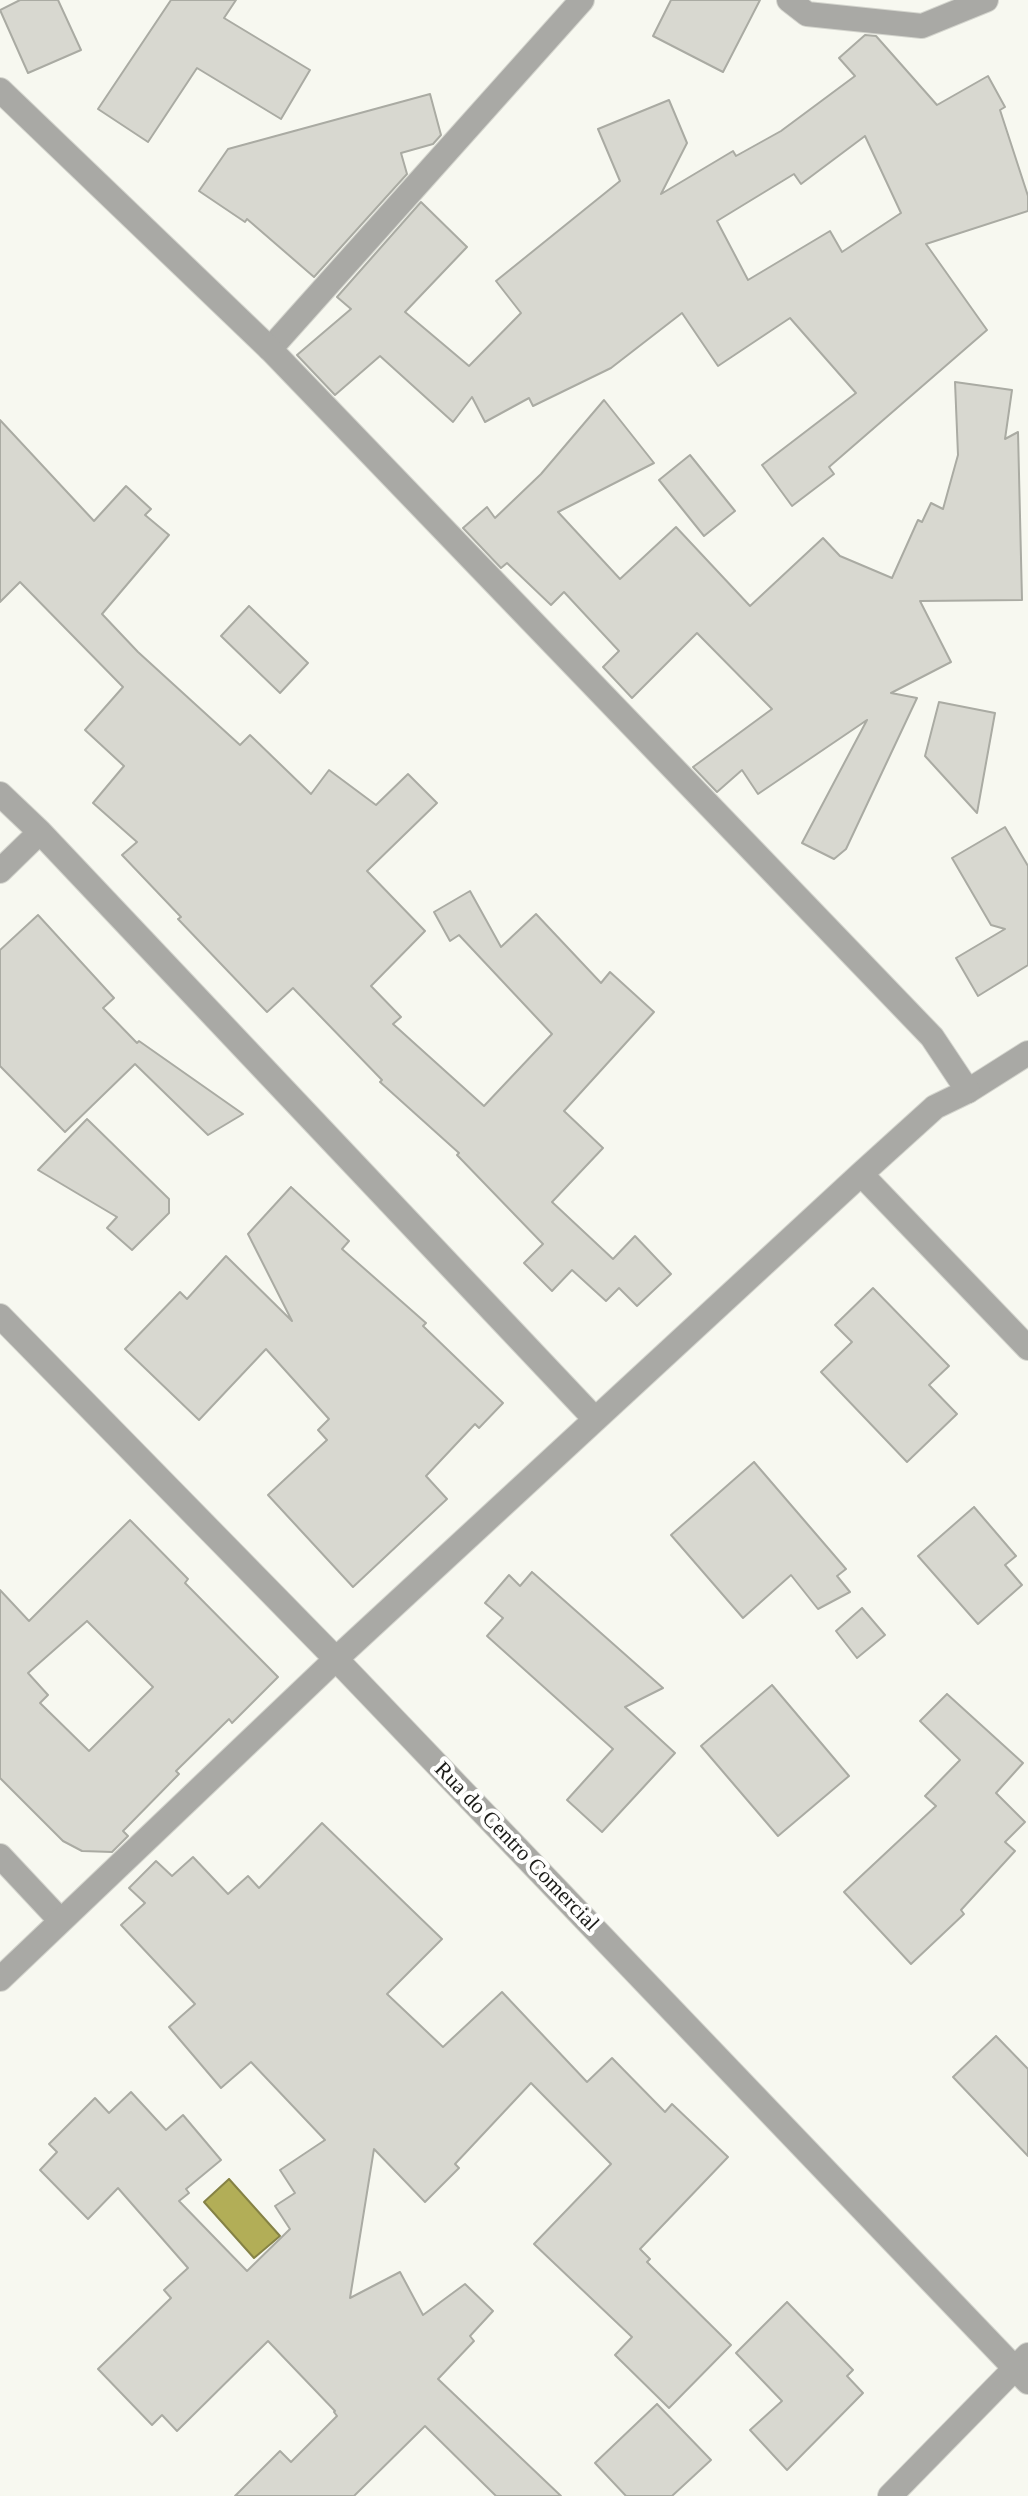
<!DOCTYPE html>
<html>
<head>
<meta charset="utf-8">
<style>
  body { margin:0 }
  canvas { display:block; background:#f7f8f0 }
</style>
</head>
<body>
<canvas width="1028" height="2496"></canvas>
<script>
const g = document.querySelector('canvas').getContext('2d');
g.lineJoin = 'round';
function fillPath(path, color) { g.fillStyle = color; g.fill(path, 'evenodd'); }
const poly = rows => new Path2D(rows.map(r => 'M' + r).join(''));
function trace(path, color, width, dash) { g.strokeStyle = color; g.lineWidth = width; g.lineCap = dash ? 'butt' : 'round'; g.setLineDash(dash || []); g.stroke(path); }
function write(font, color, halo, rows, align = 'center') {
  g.font = font + ' "Times New Roman",serif'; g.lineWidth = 8; g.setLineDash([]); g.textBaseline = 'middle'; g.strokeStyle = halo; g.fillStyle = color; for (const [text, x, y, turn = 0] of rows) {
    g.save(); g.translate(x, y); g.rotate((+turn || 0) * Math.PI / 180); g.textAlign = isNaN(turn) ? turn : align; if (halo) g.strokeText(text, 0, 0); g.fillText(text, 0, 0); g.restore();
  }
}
const water = poly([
  [229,2179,280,2236,254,2258,204,2202,229,2179]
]);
fillPath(water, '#b2ae57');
trace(water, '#858245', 2);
const building = poly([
  [20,0,58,0,81,50,28,73,0,10,20,0],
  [171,0,236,0,224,18,310,70,281,119,197,68,148,142,98,109,171,0],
  [671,0,760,0,723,72,653,36,671,0],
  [865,35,876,36,937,105,988,76,1005,107,1000,110,1028,196,1028,211,926,244,987,330,829,467,834,474,792,506,762,465,856,393,790,318,718,366,682,313,611,368,533,406,529,398,485,422,472,397,453,422,380,356,335,395,297,355,351,309,337,297,421,202,467,247,405,312,469,366,521,313,496,281,620,181,598,129,669,100,687,143,661,194,733,151,736,156,781,131,855,76,839,58,865,35],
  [865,136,901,213,842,252,830,231,748,280,717,221,794,174,801,184,865,136],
  [430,94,441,135,433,144,401,153,407,174,314,277,247,219,245,222,199,191,228,149,430,94],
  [955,382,1012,390,1005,439,1018,432,1022,600,920,601,951,662,891,693,917,698,846,849,834,859,802,843,867,720,758,794,742,770,717,792,693,767,772,709,697,633,632,698,603,667,619,651,564,592,551,605,507,563,501,568,463,528,487,507,495,518,541,474,604,400,654,463,558,512,620,579,676,527,750,606,823,538,840,556,892,578,918,520,922,522,931,503,943,509,958,455,955,382],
  [0,420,94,521,126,486,151,509,145,515,169,535,102,614,138,652,240,745,250,735,311,794,329,770,376,805,408,774,437,803,367,871,425,931,371,986,401,1017,393,1024,484,1106,552,1034,459,935,450,941,434,912,470,891,501,947,536,914,601,983,610,972,654,1012,564,1111,603,1148,552,1202,613,1259,635,1236,671,1274,637,1306,619,1288,606,1301,572,1270,552,1291,524,1263,543,1244,457,1155,459,1153,380,1082,382,1080,293,988,267,1012,178,919,181,917,122,855,137,842,93,803,124,766,85,730,123,687,20,582,0,602,0,420],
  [690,455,735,511,704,536,659,480,690,455],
  [249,606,308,663,280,693,221,636,249,606],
  [939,702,995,713,977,813,925,756,939,702],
  [1005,827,1028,866,1028,965,978,996,956,958,1005,929,991,925,952,858,1005,827],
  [38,915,114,998,103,1008,137,1043,139,1041,243,1114,208,1135,135,1064,65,1132,0,1066,0,950,38,915],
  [87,1119,169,1199,169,1213,132,1250,107,1228,117,1217,38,1170,87,1119],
  [291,1187,349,1241,342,1249,426,1323,423,1326,503,1403,479,1428,475,1424,426,1476,447,1499,353,1587,268,1495,327,1440,318,1430,329,1419,266,1349,199,1420,125,1349,180,1292,187,1299,226,1256,292,1321,248,1234,291,1187],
  [873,1288,949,1366,929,1385,957,1414,907,1462,821,1372,852,1342,835,1325,873,1288],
  [754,1462,846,1569,837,1576,850,1592,818,1609,791,1575,743,1618,671,1535,754,1462],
  [974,1507,1016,1556,1005,1565,1022,1585,978,1624,918,1556,974,1507],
  [130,1520,188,1579,185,1583,278,1677,232,1723,229,1719,176,1771,179,1774,123,1831,128,1836,112,1852,82,1851,63,1841,0,1778,0,1590,29,1621,130,1520],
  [87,1621,153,1687,89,1751,40,1703,48,1695,28,1673,87,1621],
  [532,1572,663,1688,625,1707,675,1753,602,1832,567,1800,613,1749,487,1636,503,1618,485,1603,509,1575,520,1586,532,1572],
  [862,1608,885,1635,857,1658,836,1631,862,1608],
  [772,1685,849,1776,778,1836,701,1746,772,1685],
  [947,1694,1023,1763,996,1793,1025,1822,1005,1842,1015,1851,961,1910,964,1914,911,1964,844,1892,936,1806,925,1796,960,1760,920,1721,947,1694],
  [322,1823,442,1939,387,1994,443,2047,502,1992,587,2082,612,2058,665,2112,672,2104,728,2157,640,2249,650,2259,647,2262,731,2345,669,2408,615,2355,632,2337,534,2244,611,2164,531,2083,455,2164,459,2168,425,2202,374,2149,350,2298,400,2272,423,2315,465,2284,493,2311,470,2336,474,2341,438,2379,561,2496,496,2496,425,2426,354,2496,235,2496,280,2451,291,2462,337,2416,334,2412,335,2411,268,2341,177,2431,162,2415,152,2425,98,2369,171,2298,164,2290,188,2268,118,2188,88,2219,40,2170,57,2152,49,2144,95,2098,109,2113,131,2092,166,2130,183,2115,221,2160,186,2189,189,2193,179,2201,247,2271,290,2229,275,2206,295,2193,280,2170,325,2140,251,2062,221,2088,169,2027,195,2004,121,1925,145,1903,129,1888,156,1861,172,1876,193,1857,228,1894,248,1876,259,1888,322,1823],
  [996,2036,1028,2069,1028,2156,953,2077,996,2036],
  [787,2302,853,2370,847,2376,863,2393,787,2470,750,2430,782,2401,736,2353,787,2302],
  [657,2404,711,2460,672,2496,626,2496,595,2463,657,2404]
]);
fillPath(building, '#d8d8d0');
trace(building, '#aaaba3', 2);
const lane = poly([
  [789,0,807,14,922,26,986,0],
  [270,349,582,0],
  [968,1091,1028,1053],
  [0,1856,60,1920]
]);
const street = poly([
  [0,90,270,349,932,1037,968,1091,935,1107,861,1174,336,1659,0,1979],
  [0,794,40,832],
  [0,871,40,832,595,1419],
  [861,1174,1028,1348],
  [0,1316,336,1659,1028,2382],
  [890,2496,1028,2355]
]);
trace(lane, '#d4d5ce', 26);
trace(street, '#d4d5ce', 26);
trace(lane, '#a9a9a5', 24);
trace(street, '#a9a9a5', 24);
write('22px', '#1d1d1a', '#fffffe', [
  ["Rua do Centro Comercial",516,1847,46]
]);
</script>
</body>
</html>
